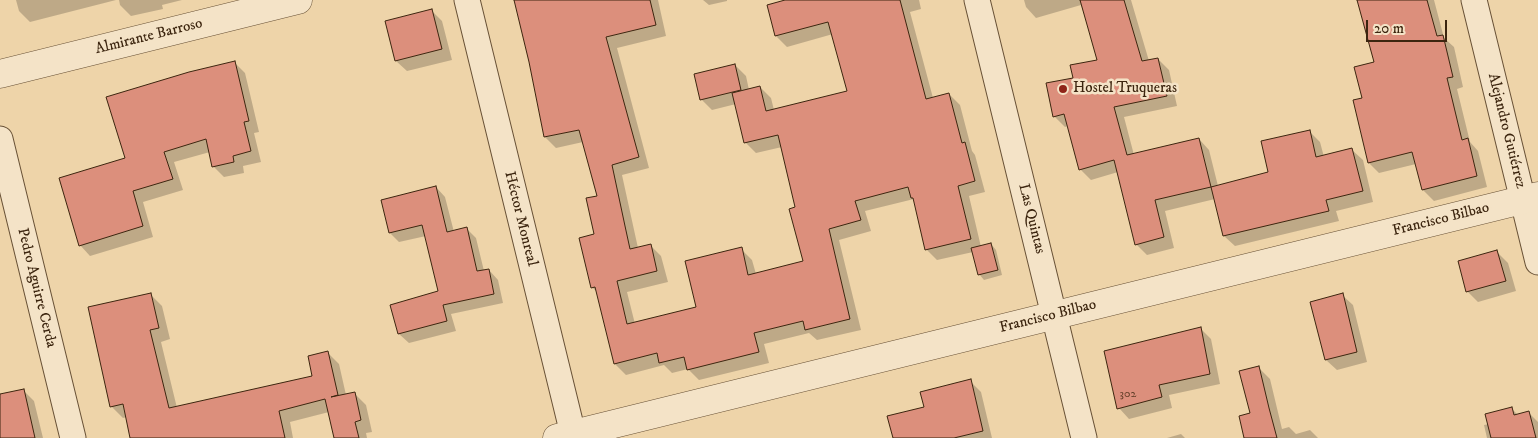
<!DOCTYPE html>
<html>
<head>
<meta charset="utf-8">
<style>
  body { margin:0 }
  #map { position:relative; width:1538px; height:438px; overflow:hidden; background:#eed4a9; font-family:"IM FELL DW Pica",serif }
  canvas { display:block }
  .scale { position:absolute; left:1366px; top:20px; width:81px; height:22px; box-sizing:border-box; border:2px solid #3c250f; border-top:0; padding-left:6px; font-size:15px; line-height:18px; white-space:nowrap; color:#3c250f; -webkit-text-stroke:4px #f4e3c7; paint-order:stroke }
</style>
</head>
<body>
<div id="map">
<canvas width="1538" height="438"></canvas>
<div class="scale">20 m</div>
</div>
<script>
const g = document.querySelector('canvas').getContext('2d');
g.lineJoin = 'round';
function fillPath(path, color) { g.fillStyle = color; g.fill(path, 'evenodd'); }
const poly = rows => new Path2D(rows.map(r => 'M' + r).join(''));
function trace(path, color, width, dash) { g.strokeStyle = color; g.lineWidth = width; g.lineCap = dash ? 'butt' : 'round'; g.setLineDash(dash || []); g.stroke(path); }
function write(font, color, halo, rows, align = 'center') {
  g.font = font + ' "IM FELL DW Pica",serif'; g.lineWidth = 5; g.setLineDash([]); g.textBaseline = 'middle'; g.strokeStyle = halo; g.fillStyle = color; for (const [text, x, y, turn = 0] of rows) {
    g.save(); g.translate(x, y); g.rotate((+turn || 0) * Math.PI / 180); g.textAlign = isNaN(turn) ? turn : align; if (halo) g.strokeText(text, 0, 0); g.fillText(text, 0, 0); g.restore();
  }
}
fillPath(poly([
  [16,0,116,0,30,22,19,11],
  [119,0,182,0,162,5,163,9,131,16,120,5],
  [516,0,658,0,666,36,617,48,649,168,622,175,638,248,650,245,661,256,668,282,627,292,635,324,697,308,741,249,752,260,756,274,804,262,797,208,782,147,756,153,745,142,736,104,712,110,701,99,735,65,746,76,749,90,760,87,771,98,774,110,848,92,833,34,787,47,776,36,768,6,785,1,784,0,919,0,921,9,910,12,933,98,949,94,960,105,972,151,975,155,985,192,969,196,981,247,991,244,996,250,1002,275,984,280,979,274,973,252,937,260,926,249,914,199,865,211,871,231,839,240,861,330,817,340,809,333,764,344,769,363,699,380,688,369,672,373,664,365,626,375,615,364,597,292,592,287,598,197,583,142,556,148,545,137],
  [703,0,727,0,727,1,709,5],
  [1024,0,1131,0,1149,61,1158,59,1169,70,1177,106,1124,117,1134,155,1199,139,1209,150,1218,186,1270,173,1309,131,1320,142,1324,157,1352,150,1363,160,1373,202,1336,211,1339,221,1235,246,1224,236,1215,199,1165,211,1174,248,1147,255,1136,244,1118,172,1091,180,1080,169,1068,126,1065,127,1054,116,1075,79,1099,61,1081,5,1036,18,1026,7],
  [1366,0,1434,0,1444,38,1454,47,1463,87,1457,89,1470,142,1478,151,1487,187,1434,201,1423,190,1416,164,1379,173,1369,163,1363,99,1376,63],
  [431,10,442,21,452,60,407,71,396,61],
  [235,63,245,73,259,132,254,133,261,162,243,166,244,173,224,177,213,166,210,152,174,162,183,190,143,202,153,237,90,256,80,245,126,159],
  [436,187,445,197,454,232,467,229,476,238,484,271,489,270,498,280,503,303,451,314,456,331,409,343,399,334,391,305,440,292,426,236,399,242,390,233],
  [1497,252,1508,263,1516,291,1478,302,1467,291],
  [150,294,162,306,170,339,161,342,177,408,314,377,328,353,339,364,346,395,355,394,366,405,372,432,366,433,367,438,335,438,329,412,290,422,293,438,131,438,127,417,123,418,111,406],
  [1342,295,1353,305,1367,362,1337,370,1326,360],
  [1200,328,1211,339,1220,384,1169,395,1172,408,1129,419,1119,408],
  [1259,368,1270,379,1282,429,1289,427,1296,434,1310,430,1318,438,1247,438],
  [970,381,981,392,992,438,894,438,925,408],
  [23,390,34,401,43,438,0,438,0,395],
  [1512,409,1518,415,1529,413,1538,422,1538,438,1487,438,1484,425,1489,424],
  [1181,434,1185,438,1167,438]
]), '#0003');
const building = poly([
  [514,0,650,0,656,25,606,37,639,157,612,165,625,226,630,249,651,244,657,271,617,281,627,324,696,307,685,261,742,247,748,275,803,261,789,209,795,207,778,135,744,143,732,93,760,86,766,111,847,91,828,22,775,36,767,5,785,0,900,0,926,99,949,93,962,143,965,142,975,181,958,186,971,239,925,250,913,198,911,198,908,187,855,201,861,220,829,229,850,319,805,330,803,321,754,333,759,352,687,370,684,357,659,363,657,353,614,364,595,287,591,288,579,238,594,234,586,198,597,196,579,130,544,137,529,62,514,0],
  [1080,0,1124,0,1142,61,1158,58,1167,96,1114,107,1127,155,1199,138,1211,187,1155,200,1164,237,1135,245,1114,160,1079,170,1064,114,1053,117,1046,83,1073,78,1070,65,1097,60,1080,0],
  [1357,0,1427,0,1437,36,1443,35,1453,77,1447,78,1462,140,1468,138,1477,176,1422,190,1412,152,1368,163,1353,100,1362,98,1354,67,1374,62,1357,0],
  [432,9,442,49,395,61,385,21,432,9],
  [235,61,249,121,244,122,251,151,233,156,234,162,212,167,206,139,164,152,173,179,133,191,143,226,79,246,59,178,125,158,106,97,189,72,235,61],
  [735,64,741,90,700,100,694,74,735,64],
  [1310,130,1316,157,1352,148,1363,191,1326,200,1329,211,1223,236,1211,187,1268,172,1261,141,1310,130],
  [436,186,447,232,467,227,477,271,489,269,494,294,443,305,447,321,398,334,390,305,438,291,422,225,389,233,381,200,436,186],
  [991,243,998,270,978,275,971,248,991,243],
  [1497,250,1506,281,1466,292,1458,261,1497,250],
  [151,293,159,328,150,330,169,408,312,376,308,356,328,351,338,395,331,397,355,392,361,420,355,422,359,438,334,438,325,399,279,411,285,438,130,438,123,404,110,407,88,307,151,293],
  [1343,293,1357,352,1325,360,1310,302,1343,293],
  [1201,327,1210,374,1159,385,1162,397,1117,409,1104,351,1201,327],
  [1259,366,1269,408,1277,438,1244,438,1239,416,1250,413,1239,371,1259,366],
  [971,379,983,431,954,438,893,438,887,416,924,407,920,392,971,379],
  [24,389,35,438,0,438,0,394,24,389],
  [1512,407,1514,415,1529,411,1536,438,1491,438,1485,414,1512,407]
]);
fillPath(building, '#dc8f7c');
trace(building, '#3c250f', 1);
const minor = poly([
  [467,0,574,438],
  [977,0,1084,438],
  [1474,0,1538,262],
  [0,139,73,438]
]);
const tertiary = poly([
  [0,74,298,0],
  [557,438,1538,196]
]);
trace(minor, '#685136', 27);
trace(tertiary, '#685136', 29);
trace(minor, '#f4e3c7', 25);
trace(tertiary, '#f4e3c7', 28);
for (const [x, y, r, color] of [
  [1063,89,5,"#8f2418"]
]) { const dot = new Path2D(); dot.arc(x, y, r, 0, 2 * Math.PI); g.fillStyle = color; g.fill(dot); trace(dot, '#f4e3c7', 2); }
write('12px', '#64402a', null, [
  ["302",1128,395]
]);
write('15px', '#3c250f', '#f4e3c7', [
  ["Almirante Barroso",149,37,-14],
  ["Alejandro Gutiérrez",1506,131,76],
  ["Héctor Monreal",520,219,76],
  ["Las Quintas",1031,219,76],
  ["Francisco Bilbao",1441,220,-14],
  ["Pedro Aguirre Cerda",36,288,76],
  ["Francisco Bilbao",1048,317,-14]
]);
write('15px', '#3c250f', '#f4e3c7', [
  ["Hostel Truqueras",1073,89]
], 'left');
</script>
</body>
</html>
